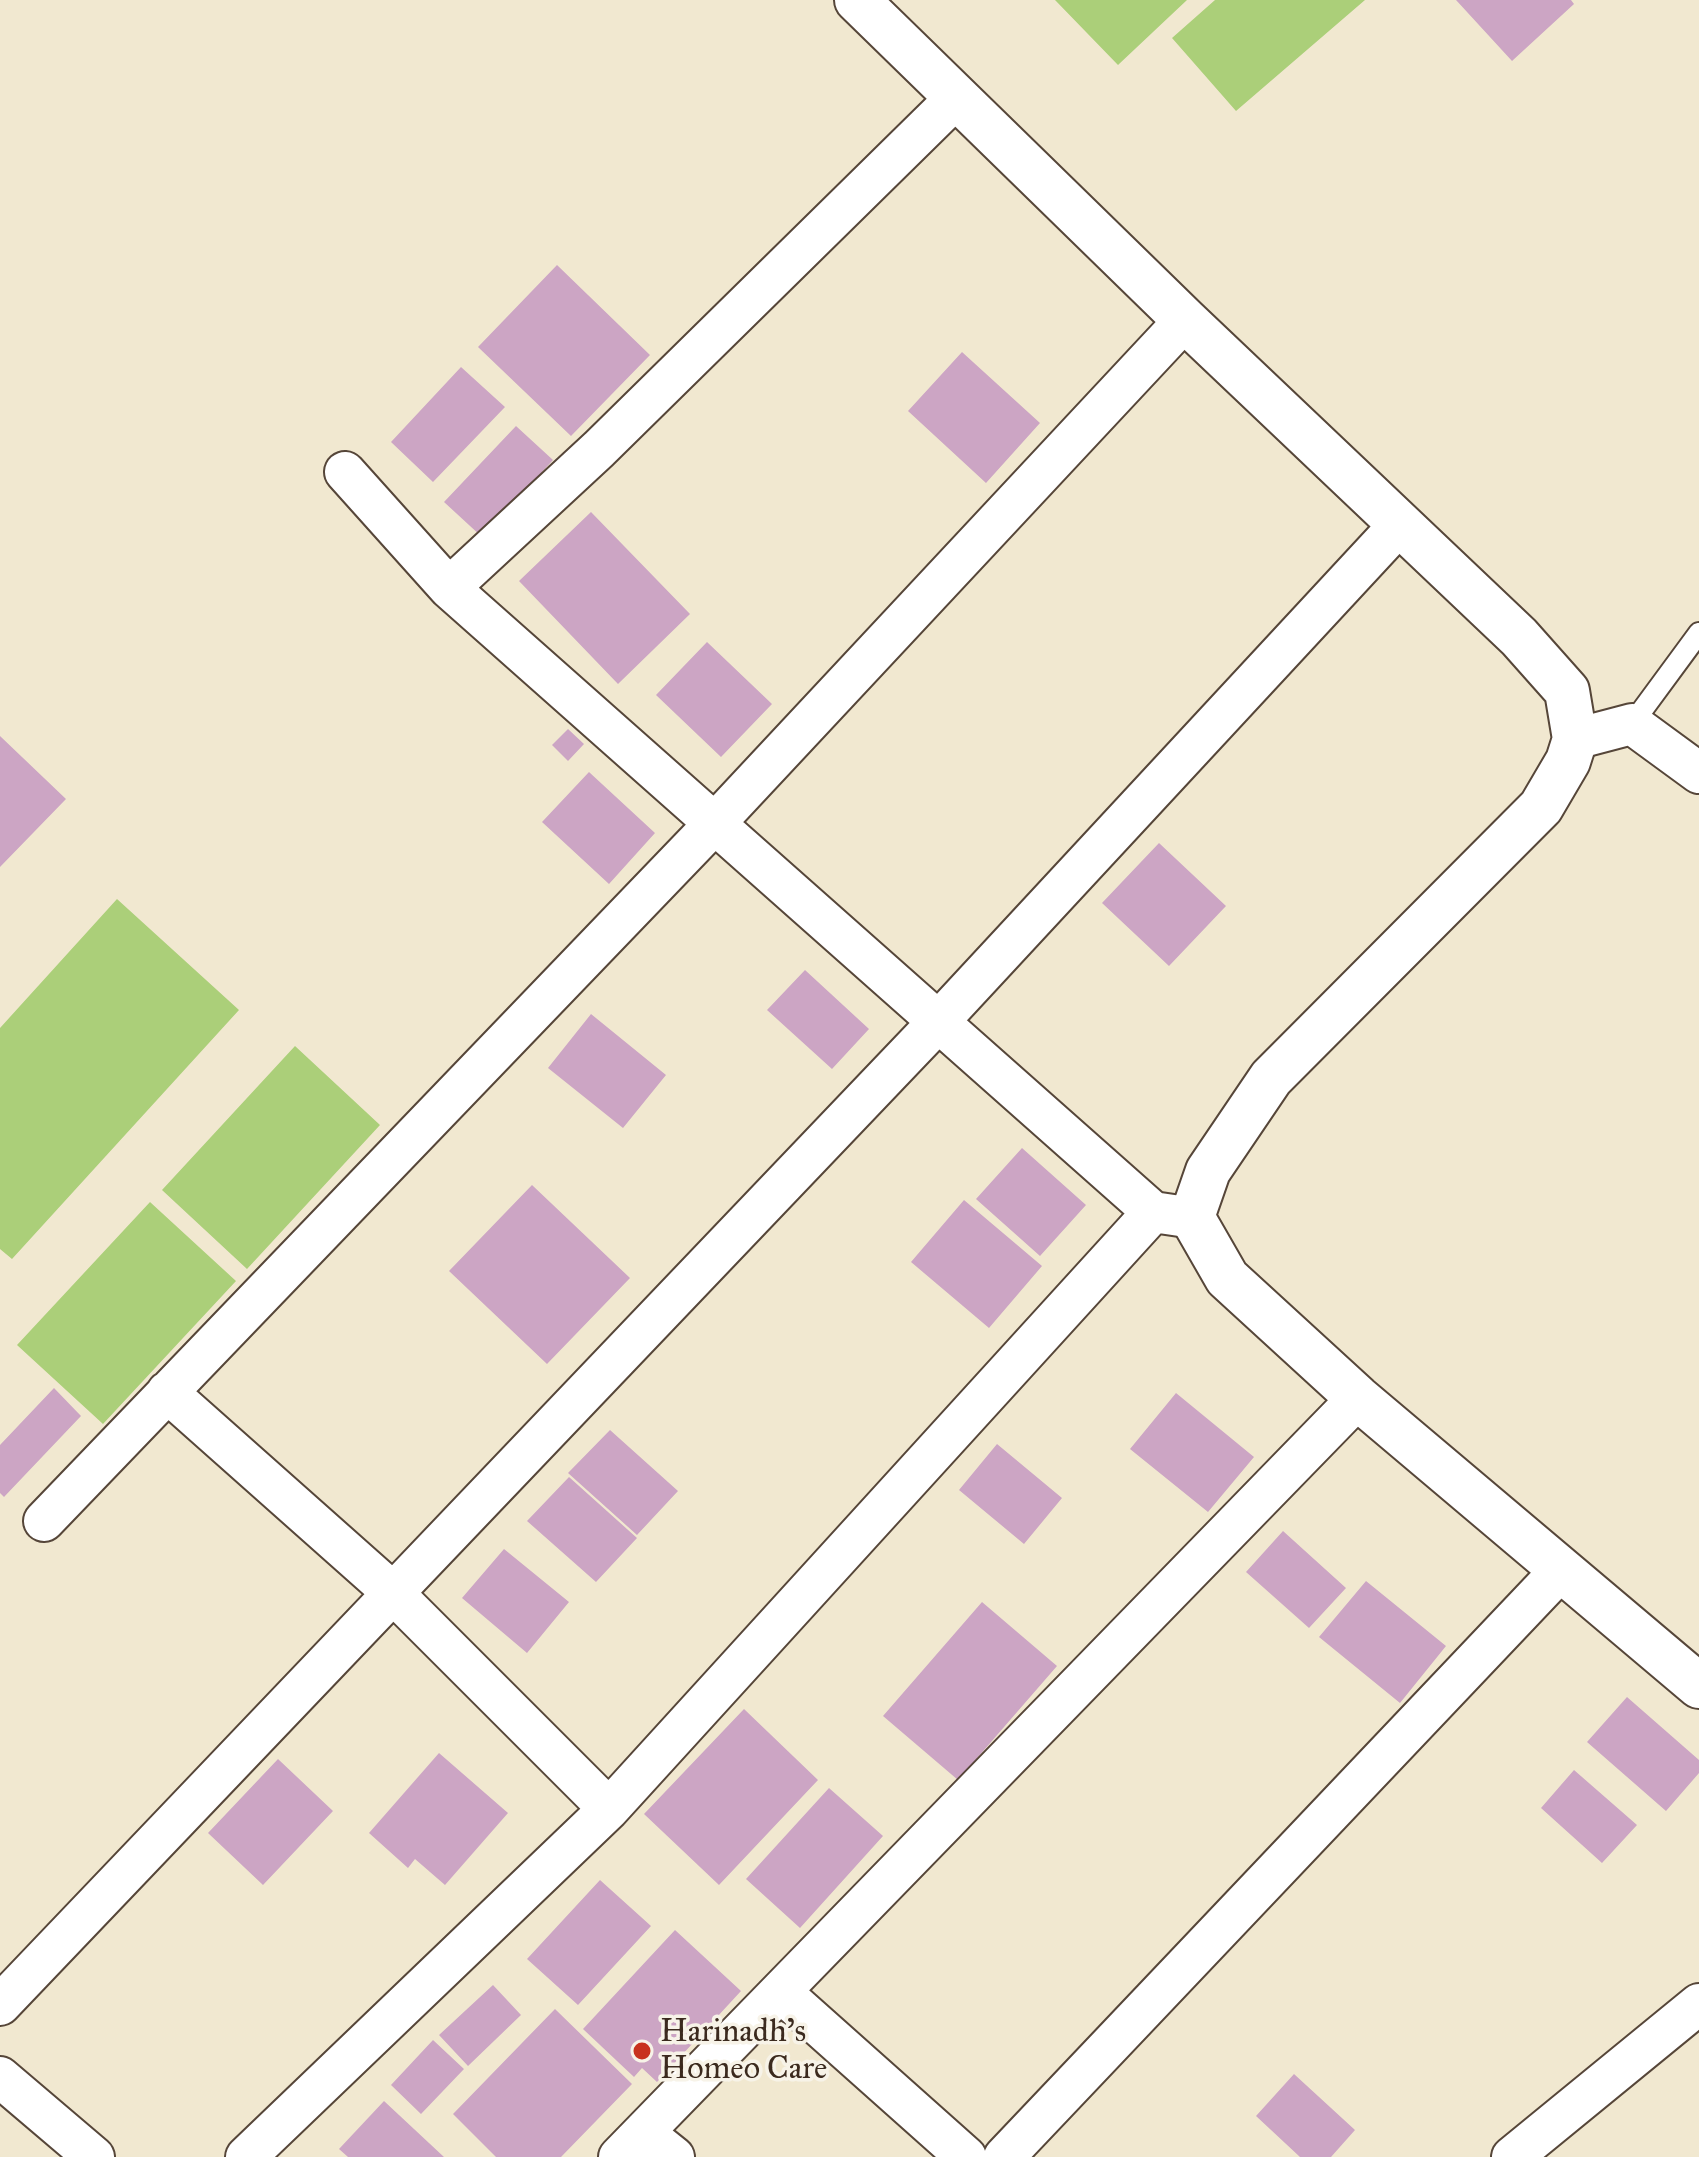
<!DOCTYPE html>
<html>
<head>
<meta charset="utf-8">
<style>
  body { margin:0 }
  canvas { display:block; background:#f1e8d0 }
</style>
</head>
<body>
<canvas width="1699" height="2157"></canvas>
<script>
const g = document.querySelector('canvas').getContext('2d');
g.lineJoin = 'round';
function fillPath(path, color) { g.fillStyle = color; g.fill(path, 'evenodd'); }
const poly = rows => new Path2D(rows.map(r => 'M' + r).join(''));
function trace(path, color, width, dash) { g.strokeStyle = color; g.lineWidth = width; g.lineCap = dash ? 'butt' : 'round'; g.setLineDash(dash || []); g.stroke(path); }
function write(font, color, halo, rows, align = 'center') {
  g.font = font + ' "IM FELL Great Primer",serif'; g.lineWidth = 7; g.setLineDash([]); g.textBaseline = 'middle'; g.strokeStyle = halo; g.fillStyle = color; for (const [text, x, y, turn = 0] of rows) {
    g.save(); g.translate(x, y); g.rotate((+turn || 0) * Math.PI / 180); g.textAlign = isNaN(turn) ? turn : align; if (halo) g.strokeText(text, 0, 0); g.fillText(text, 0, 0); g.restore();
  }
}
fillPath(poly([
  [1055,0,1187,0,1118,65],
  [1215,0,1365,0,1236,111,1172,38],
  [117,899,239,1010,12,1259,0,1249,0,1028],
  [295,1046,380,1125,247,1269,162,1190],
  [150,1202,236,1281,103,1424,17,1345]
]), '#abcf79');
fillPath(poly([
  [1456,0,1571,0,1574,4,1512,61],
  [557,265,650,355,571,436,478,347],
  [962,352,1040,423,986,483,908,411],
  [461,367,505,407,433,482,391,442],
  [516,426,553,460,482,537,444,502],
  [591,512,690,614,618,684,519,581],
  [707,642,772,704,721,757,656,695],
  [568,729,584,744,568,761,552,745],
  [0,736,66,799,0,867],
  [589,772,655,833,609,884,542,822],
  [1159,843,1226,906,1169,966,1102,903],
  [805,970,869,1029,832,1069,767,1010],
  [591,1014,666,1075,623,1128,548,1068],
  [1022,1148,1086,1205,1040,1256,976,1199],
  [532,1185,630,1278,547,1364,449,1271],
  [964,1200,1042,1266,989,1328,911,1262],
  [54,1388,81,1416,4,1497,0,1493,0,1445],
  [1176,1393,1254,1457,1208,1512,1130,1449],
  [610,1430,678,1491,637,1535,568,1473],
  [997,1444,1062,1498,1024,1544,959,1490],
  [569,1477,637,1538,596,1582,527,1521],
  [1283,1531,1346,1588,1309,1628,1246,1572],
  [504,1549,569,1602,527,1653,462,1598],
  [1366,1581,1446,1646,1400,1703,1319,1637],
  [982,1602,1057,1666,958,1780,883,1716],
  [1627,1697,1699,1760,1699,1773,1666,1811,1587,1742],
  [744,1709,818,1780,719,1885,644,1814],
  [439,1753,508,1813,445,1885,415,1859,408,1868,369,1833],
  [278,1759,333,1811,263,1885,208,1833],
  [1574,1770,1637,1825,1602,1863,1541,1808],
  [829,1788,883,1836,800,1928,746,1879],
  [600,1880,651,1926,578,2005,527,1959],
  [675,1930,741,1991,657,2082,642,2068,634,2077,583,2029],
  [493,1985,521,2015,468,2066,439,2035],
  [555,2009,632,2084,561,2157,496,2157,453,2114],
  [433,2040,464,2069,421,2114,391,2085],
  [1294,2074,1355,2130,1331,2157,1300,2157,1256,2116],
  [384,2101,444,2157,348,2157,339,2149]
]), '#cca5c4');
const service = poly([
  [1632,724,1699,633]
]);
const minor = poly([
  [345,472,449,588,1153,1212,1180,1216],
  [449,588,599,449,957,97],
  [1575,739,1632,724,1699,773],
  [167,1392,391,1591,609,1809],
  [44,1521,716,822,1185,320],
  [782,1993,966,2157],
  [0,2005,940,1020,1401,523],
  [0,2077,94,2157],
  [644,2133,674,2157],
  [246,2157,609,1809,1153,1212],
  [619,2157,1358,1398],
  [1004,2157,1561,1570],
  [1512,2157,1699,2004]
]);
const tertiary = poly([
  [857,0,1185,320,1519,637,1567,691,1575,739,1568,761,1541,807,1271,1078,1208,1171,1192,1217,1227,1278,1358,1398,1699,1686]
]);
trace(service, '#564639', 24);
trace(minor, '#564639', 44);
trace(tertiary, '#564639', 48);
trace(service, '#fff', 20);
trace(minor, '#fff', 40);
trace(tertiary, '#fff', 44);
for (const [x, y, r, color] of [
  [642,2051,10,"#c8321e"]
]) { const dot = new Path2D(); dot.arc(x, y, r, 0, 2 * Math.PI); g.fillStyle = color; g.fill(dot); trace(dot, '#f7f3e8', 3); }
write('32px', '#3b2a1e', '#f7f3e8', [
  ["Harinadh's",660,2033],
  ["Homeo Care",660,2070]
], 'left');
</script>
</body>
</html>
